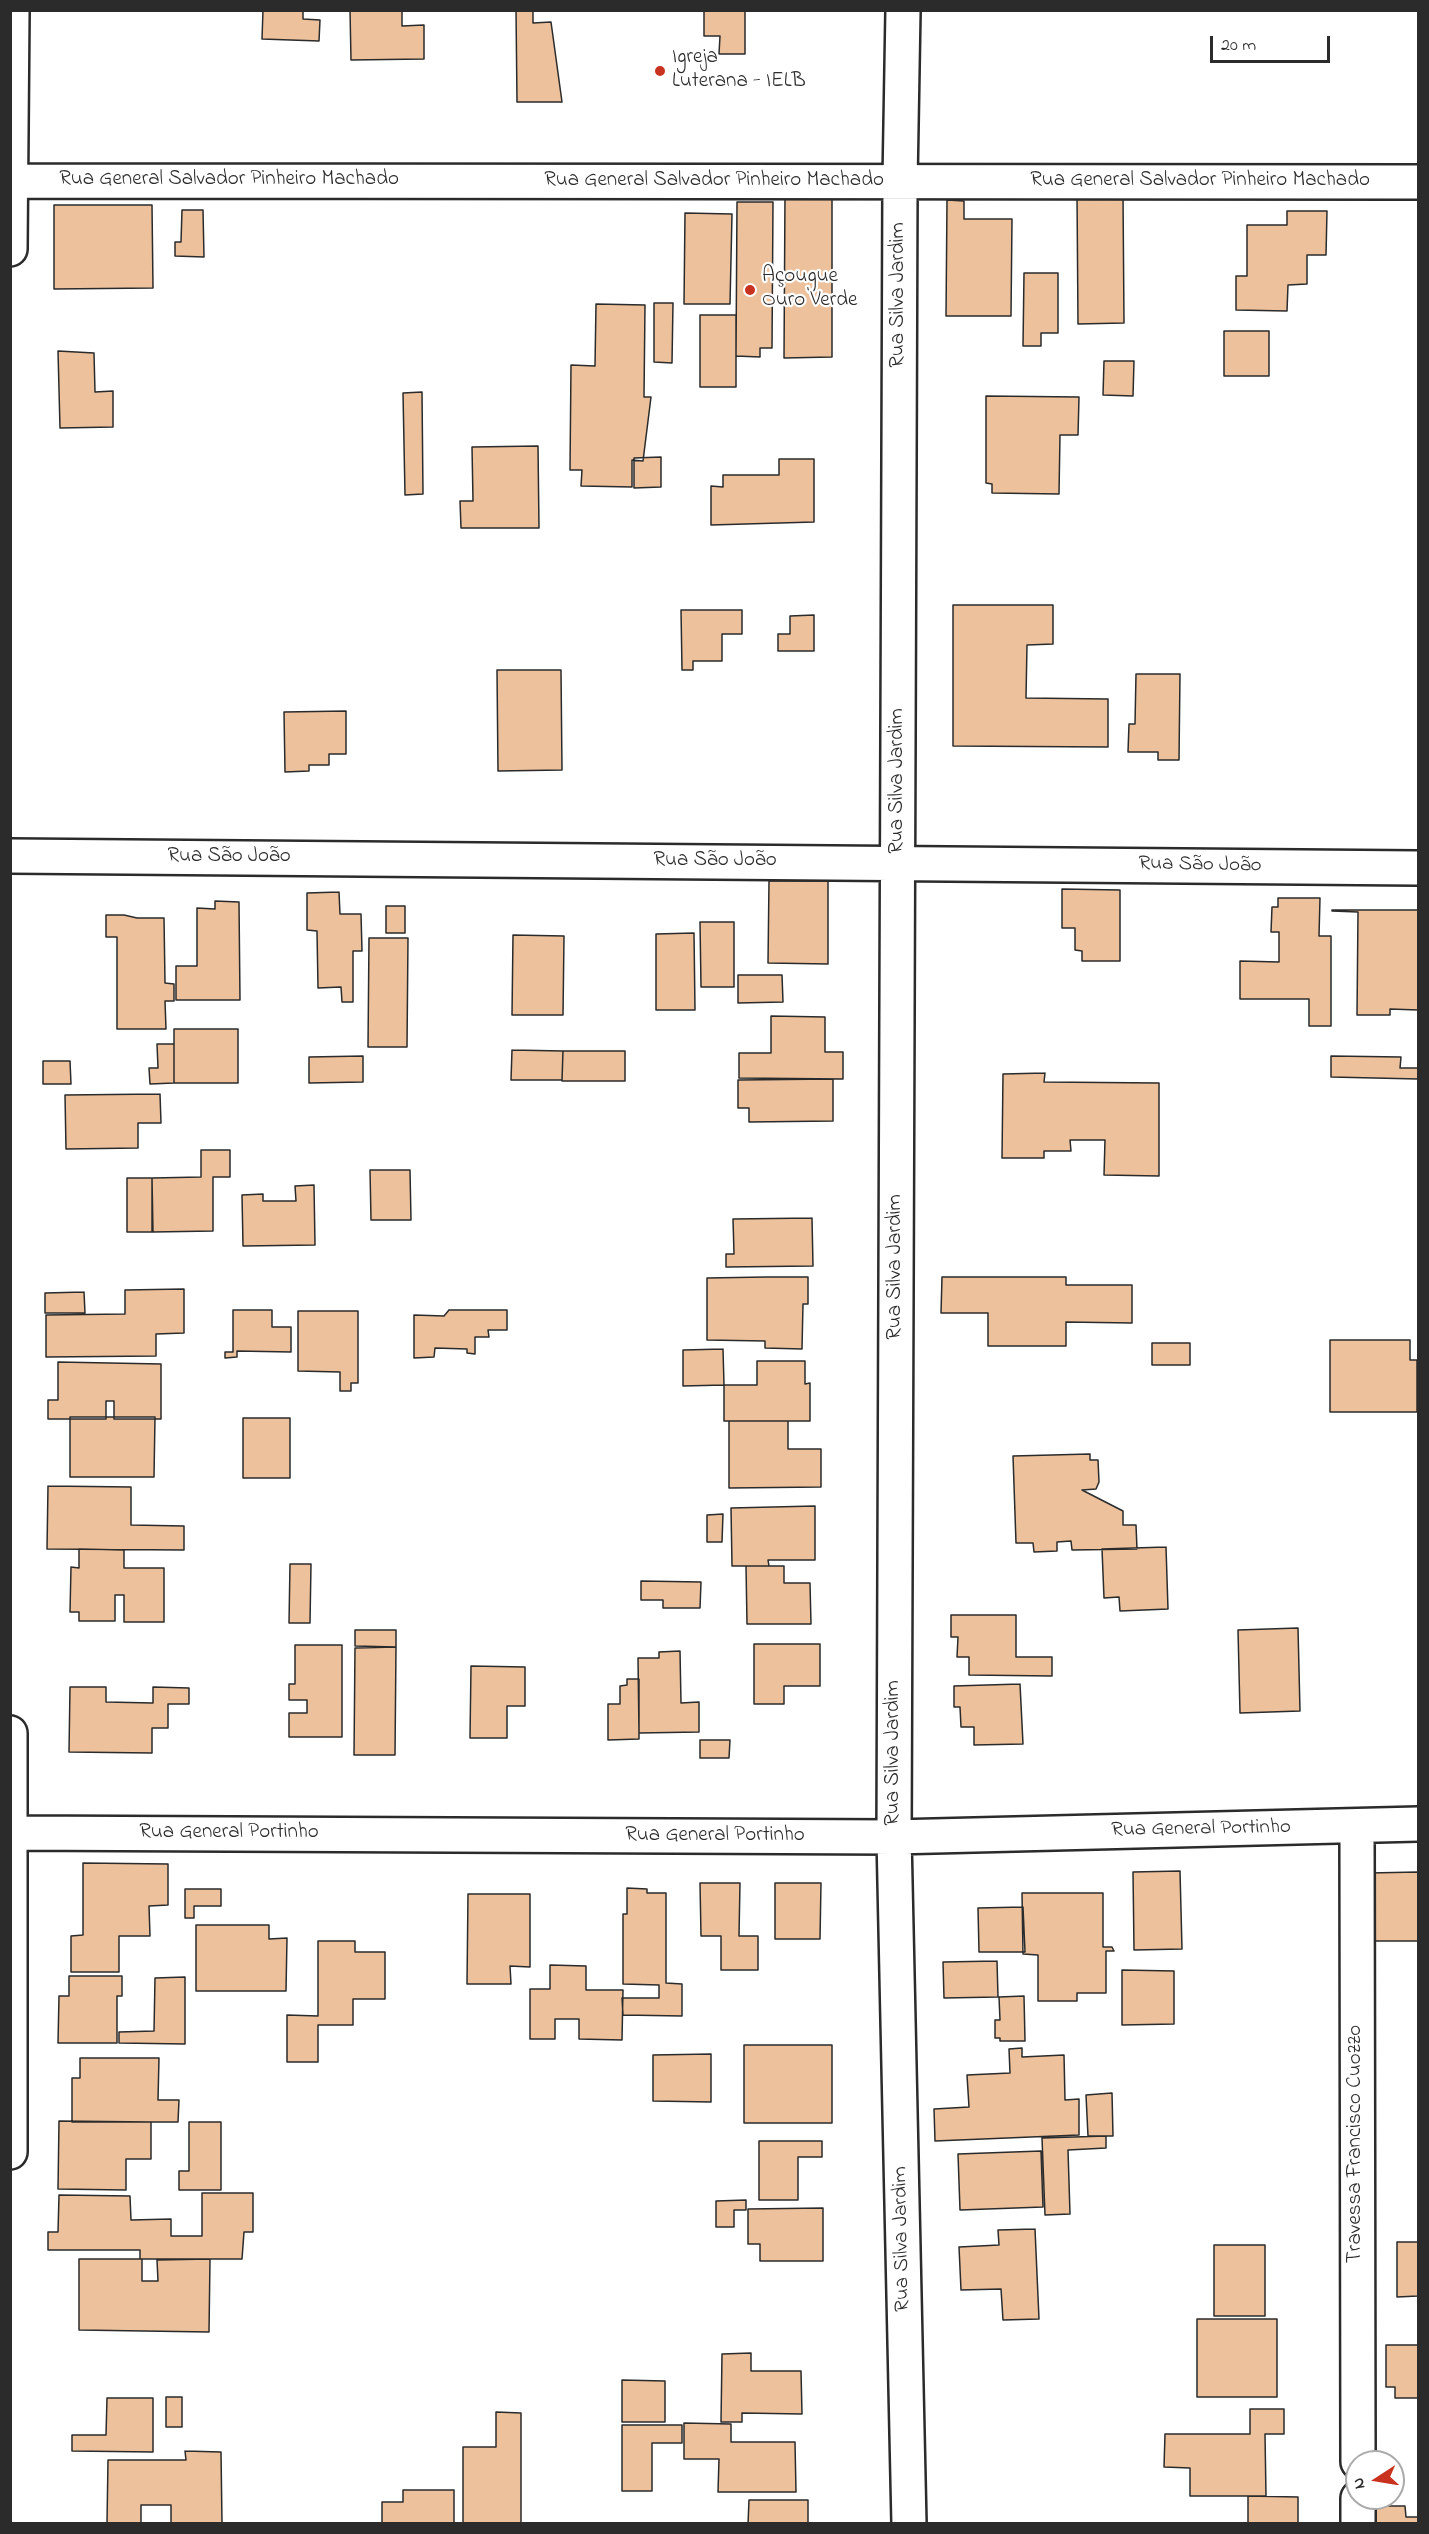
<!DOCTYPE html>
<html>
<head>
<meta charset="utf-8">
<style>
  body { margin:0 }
  #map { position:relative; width:1429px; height:2534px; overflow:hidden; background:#fff; font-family:"Indie Flower",sans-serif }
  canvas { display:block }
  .frame { position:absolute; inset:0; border:12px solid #2b2b2b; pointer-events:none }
  .north { position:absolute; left:1345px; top:2450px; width:60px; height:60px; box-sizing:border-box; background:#fff; border:2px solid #aaa; border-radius:50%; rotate:258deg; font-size:16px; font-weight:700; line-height:24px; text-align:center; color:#2b2b2b }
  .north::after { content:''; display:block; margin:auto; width:21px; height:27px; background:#c8321e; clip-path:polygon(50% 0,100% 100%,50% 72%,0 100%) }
  .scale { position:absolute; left:1210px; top:36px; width:120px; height:27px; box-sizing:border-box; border:3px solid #2b2b2b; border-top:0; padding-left:8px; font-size:18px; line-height:21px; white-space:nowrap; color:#2b2b2b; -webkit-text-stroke:4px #fff; paint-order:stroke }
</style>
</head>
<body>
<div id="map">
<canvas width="1429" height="2534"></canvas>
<div class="frame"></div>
<div class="north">N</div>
<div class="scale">20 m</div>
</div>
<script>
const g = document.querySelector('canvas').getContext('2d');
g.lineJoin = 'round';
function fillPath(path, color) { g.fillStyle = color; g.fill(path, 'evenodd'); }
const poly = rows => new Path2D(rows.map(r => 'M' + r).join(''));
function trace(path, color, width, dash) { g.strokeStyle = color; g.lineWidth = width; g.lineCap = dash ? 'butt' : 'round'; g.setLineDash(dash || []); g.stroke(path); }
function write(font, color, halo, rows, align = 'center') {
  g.font = font + ' "Indie Flower",sans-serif'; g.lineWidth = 4.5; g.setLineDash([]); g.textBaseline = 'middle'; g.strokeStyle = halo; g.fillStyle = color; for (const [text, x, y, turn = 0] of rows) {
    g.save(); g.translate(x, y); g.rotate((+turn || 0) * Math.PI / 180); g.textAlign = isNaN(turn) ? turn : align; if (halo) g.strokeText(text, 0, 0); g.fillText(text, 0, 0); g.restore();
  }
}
const building = poly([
  [263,10,303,10,303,19,320,20,319,41,262,39,263,10],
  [350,10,402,10,402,26,424,25,424,59,351,60,350,10],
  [516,10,533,10,533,23,551,22,562,102,517,102,516,10],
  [704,10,745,10,745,54,719,54,720,36,704,36,704,10],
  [785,194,832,194,832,357,784,358,785,194],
  [1077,195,1123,195,1124,323,1078,324,1077,195],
  [947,200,964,201,964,219,1012,219,1011,316,946,316,947,200],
  [737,202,773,202,772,348,760,348,760,357,736,356,737,202],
  [54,205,152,205,153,288,54,289,54,205],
  [182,210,203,210,204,257,175,256,175,242,181,242,182,210],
  [1287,211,1327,211,1326,255,1307,255,1307,284,1288,285,1287,311,1236,310,1236,276,1247,276,1247,225,1287,225,1287,211],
  [685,213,732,214,730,304,684,304,685,213],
  [1024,273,1058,273,1058,333,1041,333,1041,346,1023,346,1024,273],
  [654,303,673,303,672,363,654,362,654,303],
  [596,304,645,305,644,397,651,397,643,461,632,460,632,487,581,486,582,470,570,470,571,365,595,366,596,304],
  [700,315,736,315,736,387,700,387,700,315],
  [1224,331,1269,331,1269,376,1224,376,1224,331],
  [58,351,94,353,95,392,113,391,113,427,60,428,58,351],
  [1104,361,1134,361,1133,396,1103,395,1104,361],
  [422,392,423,494,405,495,403,393,422,392],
  [986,396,1079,397,1078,435,1060,435,1059,494,992,493,992,484,986,483,986,396],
  [538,446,539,528,461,528,460,501,473,501,472,447,538,446],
  [661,457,661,487,634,488,634,458,661,457],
  [779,459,814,459,814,522,711,525,711,486,723,487,723,475,779,475,779,459],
  [953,605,1053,605,1053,644,1027,645,1026,698,1108,699,1108,747,953,746,953,605],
  [681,610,742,610,742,634,722,634,722,661,693,661,693,670,682,670,681,610],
  [814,615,814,651,778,651,778,634,790,634,790,616,814,615],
  [497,670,561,670,562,770,498,771,497,670],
  [1136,674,1180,674,1179,760,1158,760,1158,752,1128,752,1129,724,1135,724,1136,674],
  [346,711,346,754,329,754,329,765,309,765,309,771,285,772,284,712,346,711],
  [769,881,828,881,828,964,768,963,769,881],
  [1062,889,1120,890,1120,961,1082,961,1082,951,1075,950,1075,928,1062,928,1062,889],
  [339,892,340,914,361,914,362,951,353,951,353,1002,342,1002,341,987,318,988,317,931,307,930,307,893,339,892],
  [1278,898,1320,898,1319,936,1331,936,1331,1026,1309,1026,1309,999,1240,999,1240,961,1279,962,1279,932,1271,932,1272,907,1278,907,1278,898],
  [215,901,239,902,240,1000,176,1000,176,966,197,966,197,908,215,909,215,901],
  [386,906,405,906,405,933,386,933,386,906],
  [1332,910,1418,910,1418,1010,1390,1009,1390,1015,1357,1015,1358,912,1332,911,1332,910],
  [106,915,124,915,137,918,164,918,165,983,174,984,174,1001,165,1001,166,1029,117,1029,117,937,106,937,106,915],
  [700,922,734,922,734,987,701,987,700,922],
  [694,933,695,1010,656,1010,656,934,694,933],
  [513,935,564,936,563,1015,512,1015,513,935],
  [369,938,408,938,407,1047,368,1047,369,938],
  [738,975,782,975,783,1002,738,1003,738,975],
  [771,1016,825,1017,825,1052,843,1052,843,1079,739,1078,739,1053,771,1053,771,1016],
  [174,1029,238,1029,238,1083,174,1083,174,1029],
  [157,1044,174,1044,174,1083,150,1084,149,1068,158,1068,157,1044],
  [512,1050,563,1051,562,1080,511,1080,512,1050],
  [563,1051,625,1051,625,1081,562,1081,563,1051],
  [363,1056,363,1082,309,1083,309,1057,363,1056],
  [1331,1056,1401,1057,1400,1068,1418,1068,1418,1079,1331,1077,1331,1056],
  [43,1061,70,1061,71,1084,43,1084,43,1061],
  [1045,1073,1044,1082,1159,1083,1159,1176,1104,1175,1105,1140,1070,1140,1071,1151,1044,1151,1044,1158,1002,1158,1003,1074,1045,1073],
  [833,1079,833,1121,749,1122,749,1108,738,1108,738,1080,833,1079],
  [160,1094,161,1123,138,1123,138,1148,66,1149,65,1095,160,1094],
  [201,1150,230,1150,230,1177,213,1177,213,1231,153,1232,152,1178,201,1177,201,1150],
  [370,1170,410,1170,411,1220,371,1220,370,1170],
  [127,1178,152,1178,152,1232,127,1232,127,1178],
  [314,1185,315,1245,243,1246,242,1195,263,1194,263,1201,296,1201,295,1186,314,1185],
  [812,1218,813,1266,726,1267,726,1254,734,1254,733,1219,812,1218],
  [766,1277,808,1277,808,1304,803,1304,802,1349,765,1348,765,1341,707,1340,707,1278,766,1277],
  [942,1277,1066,1277,1066,1285,1132,1285,1132,1323,1066,1322,1066,1346,988,1346,988,1313,941,1313,942,1277],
  [184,1289,184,1333,156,1334,156,1356,46,1357,46,1315,125,1314,125,1290,184,1289],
  [84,1292,85,1313,45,1313,45,1293,84,1292],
  [233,1310,272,1310,272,1327,291,1327,291,1352,237,1351,237,1357,225,1358,225,1352,233,1352,233,1310],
  [449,1310,507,1310,507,1330,488,1330,489,1337,475,1337,475,1354,467,1353,467,1349,435,1348,434,1357,414,1358,414,1315,444,1316,449,1310],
  [298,1311,358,1311,358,1383,351,1383,351,1391,340,1391,340,1372,298,1371,298,1311],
  [1330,1340,1410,1340,1410,1360,1417,1360,1417,1412,1330,1412,1330,1340],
  [1152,1343,1190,1343,1190,1365,1152,1365,1152,1343],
  [723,1349,724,1385,683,1386,683,1350,723,1349],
  [757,1361,805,1361,805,1384,810,1383,810,1421,724,1421,724,1385,757,1385,757,1361],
  [58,1362,161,1364,161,1419,114,1419,114,1401,106,1401,106,1419,48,1419,48,1400,58,1400,58,1362],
  [70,1417,155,1417,154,1477,70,1477,70,1417],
  [243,1418,290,1418,290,1478,243,1478,243,1418],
  [729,1421,788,1421,788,1449,821,1449,821,1487,729,1488,729,1421],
  [1090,1454,1090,1460,1098,1460,1099,1482,1096,1489,1082,1490,1123,1511,1123,1525,1136,1525,1137,1549,1072,1550,1071,1541,1057,1542,1057,1551,1034,1552,1033,1543,1016,1543,1013,1456,1090,1454],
  [48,1486,131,1487,131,1525,184,1526,184,1550,47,1549,48,1486],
  [815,1506,815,1560,768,1560,769,1566,732,1566,731,1508,815,1506],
  [723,1514,722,1542,707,1542,707,1515,723,1514],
  [1166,1547,1168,1609,1120,1611,1119,1597,1104,1598,1102,1549,1166,1547],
  [79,1549,124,1550,124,1568,164,1568,164,1622,124,1622,124,1595,115,1595,115,1621,79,1621,79,1612,70,1612,71,1567,79,1568,79,1549],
  [290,1564,311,1564,310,1623,289,1623,290,1564],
  [746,1566,784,1566,784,1583,810,1583,811,1624,747,1624,746,1566],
  [641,1581,701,1582,700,1608,663,1608,663,1600,641,1600,641,1581],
  [951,1615,1016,1615,1016,1657,1052,1657,1052,1676,969,1675,969,1657,957,1657,958,1637,951,1637,951,1615],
  [1298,1628,1300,1711,1240,1713,1238,1630,1298,1628],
  [355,1630,396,1630,396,1647,355,1646,355,1630],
  [754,1644,820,1644,820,1686,784,1686,784,1704,754,1704,754,1644],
  [295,1645,342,1645,342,1737,289,1737,289,1713,307,1713,307,1700,289,1700,289,1684,295,1684,295,1645],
  [396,1647,395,1755,354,1755,355,1648,396,1647],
  [680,1651,681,1703,699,1702,699,1732,639,1733,638,1658,659,1658,659,1652,680,1651],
  [471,1666,525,1667,525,1706,507,1706,507,1738,470,1738,471,1666],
  [627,1679,639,1679,639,1739,608,1740,608,1704,620,1704,620,1686,627,1685,627,1679],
  [1020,1684,1023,1744,974,1745,974,1727,961,1727,960,1707,954,1707,954,1686,1020,1684],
  [70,1687,106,1687,106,1702,153,1703,153,1687,189,1688,189,1704,168,1704,168,1728,152,1728,152,1753,69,1752,70,1687],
  [700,1740,730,1740,729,1758,700,1758,700,1740],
  [83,1863,168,1864,168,1905,149,1906,150,1936,119,1936,119,1972,71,1972,71,1936,83,1935,83,1863],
  [1180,1871,1182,1949,1134,1950,1133,1872,1180,1871],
  [1418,1872,1418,1983,1418,1941,1370,1941,1369,1873,1418,1872],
  [700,1883,740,1883,739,1936,758,1936,758,1970,721,1970,721,1936,701,1936,700,1883],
  [775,1883,821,1883,820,1939,775,1939,775,1883],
  [627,1888,647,1889,647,1893,666,1893,666,1983,682,1984,682,2016,623,2015,622,1998,659,1998,659,1985,623,1984,623,1914,627,1914,627,1888],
  [185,1889,221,1889,221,1906,194,1906,194,1918,185,1918,185,1889],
  [1022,1893,1103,1893,1103,1947,1112,1947,1114,1951,1106,1951,1106,1993,1077,1993,1077,2001,1038,2001,1038,1955,1023,1954,1022,1893],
  [468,1894,530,1894,530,1967,510,1966,511,1984,467,1984,468,1894],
  [1023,1907,1025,1952,979,1952,978,1908,1023,1907],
  [196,1925,269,1925,269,1939,287,1938,286,1991,196,1991,196,1925],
  [318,1941,355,1941,355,1952,385,1952,385,1999,353,1999,353,2025,318,2025,318,2062,287,2062,287,2015,318,2016,318,1941],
  [997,1961,998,1997,944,1998,943,1962,997,1961],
  [550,1965,586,1966,586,1990,623,1990,622,2040,579,2039,579,2019,555,2019,555,2039,530,2039,530,1989,550,1989,550,1965],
  [1122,1970,1174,1971,1174,2024,1122,2025,1122,1970],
  [69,1976,122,1976,122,1996,117,1996,117,2043,58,2043,59,1996,69,1996,69,1976],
  [185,1977,185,2044,119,2043,119,2032,154,2031,155,1978,185,1977],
  [1024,1996,1025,2041,1000,2041,1000,2038,995,2038,995,2020,1000,2020,999,1997,1024,1996],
  [744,2045,832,2045,832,2123,744,2123,744,2045],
  [1022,2048,1022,2057,1064,2055,1065,2100,1079,2099,1079,2135,935,2141,934,2109,969,2107,967,2075,1010,2073,1009,2049,1022,2048],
  [711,2054,711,2102,653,2101,653,2055,711,2054],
  [80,2058,159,2058,158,2100,179,2100,178,2122,72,2122,72,2078,80,2078,80,2058],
  [1112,2093,1113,2136,1088,2136,1086,2095,1112,2093],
  [59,2121,151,2122,151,2159,126,2159,126,2190,58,2189,59,2121],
  [189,2122,221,2122,221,2190,179,2190,179,2171,189,2171,189,2122],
  [1106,2136,1106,2148,1068,2150,1070,2214,1045,2215,1042,2138,1106,2136],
  [759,2141,822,2141,822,2157,798,2157,798,2200,759,2200,759,2141],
  [1041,2151,1043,2207,960,2210,958,2154,1041,2151],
  [202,2193,253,2193,253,2232,244,2232,242,2259,140,2259,140,2250,48,2250,48,2232,58,2232,59,2195,130,2196,131,2220,171,2219,171,2236,202,2236,202,2193],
  [746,2200,746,2210,734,2210,734,2227,716,2227,716,2201,746,2200],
  [823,2208,823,2261,760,2261,760,2244,748,2244,748,2209,823,2208],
  [1035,2229,1039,2319,1003,2320,1001,2289,961,2290,959,2247,999,2245,998,2230,1035,2229],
  [1397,2242,1418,2242,1418,2296,1397,2297,1397,2242],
  [1214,2245,1265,2245,1265,2316,1214,2316,1214,2245],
  [79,2259,142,2259,142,2281,158,2281,157,2260,210,2259,209,2332,79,2330,79,2259],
  [1197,2319,1277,2319,1277,2397,1197,2397,1197,2319],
  [1386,2345,1418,2345,1418,2398,1395,2398,1395,2387,1386,2387,1386,2345],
  [751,2353,751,2371,801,2371,802,2414,742,2413,742,2422,721,2422,722,2354,751,2353],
  [622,2380,665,2381,665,2422,622,2422,622,2380],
  [166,2397,182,2397,182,2427,166,2427,166,2397],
  [107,2398,153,2398,153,2452,72,2451,72,2435,106,2435,107,2398],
  [1250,2409,1284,2409,1284,2434,1265,2434,1266,2496,1190,2496,1190,2468,1164,2467,1165,2434,1250,2434,1250,2409],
  [496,2412,521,2413,521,2524,463,2524,463,2447,496,2447,496,2412],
  [684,2423,731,2424,731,2442,795,2442,796,2492,718,2492,719,2459,684,2459,684,2423],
  [622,2425,682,2425,682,2443,652,2443,652,2491,622,2491,622,2425],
  [185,2451,221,2452,222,2523,171,2523,171,2505,141,2505,141,2523,107,2523,108,2460,186,2460,185,2451],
  [403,2490,454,2490,454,2524,382,2524,382,2502,403,2502,403,2490],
  [1248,2496,1298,2497,1298,2524,1248,2524,1248,2496],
  [749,2500,808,2500,808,2524,748,2524,749,2500],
  [1368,2506,1405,2506,1406,2517,1418,2517,1418,2524,1369,2524,1368,2506]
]);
fillPath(building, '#ecc19c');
trace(building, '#2b2b2b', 1.5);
const street = poly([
  [903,10,900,182,894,1837,909,2524],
  [10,181,1418,182],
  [10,249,12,10],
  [10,856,1418,868],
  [10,1733,10,2152],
  [1357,1827,1358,2462],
  [10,1833,894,1837,1418,1824],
  [1358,2498,1358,2524]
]);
trace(street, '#2b2b2b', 38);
trace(street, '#fff', 33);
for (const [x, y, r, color] of [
  [660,71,6,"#c8321e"],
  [750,290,6,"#c8321e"]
]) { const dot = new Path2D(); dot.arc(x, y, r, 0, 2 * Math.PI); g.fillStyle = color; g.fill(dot); trace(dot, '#fff', 2); }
write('21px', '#2b2b2b', '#fff', [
  ["Igreja",672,59],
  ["Luterana - IELB",672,83],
  ["Açougue",762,278],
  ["Ouro Verde",762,302]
], 'left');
write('21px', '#2b2b2b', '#fff', [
  ["Rua General Salvador Pinheiro Machado",229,181],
  ["Rua General Salvador Pinheiro Machado",714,182],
  ["Rua General Salvador Pinheiro Machado",1200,182],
  ["Rua Silva Jardim",900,295,-90],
  ["Rua Silva Jardim",899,781,-90],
  ["Rua São João",229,858],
  ["Rua São João",715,862],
  ["Rua São João",1200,866,1],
  ["Rua Silva Jardim",897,1267,-90],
  ["Rua Silva Jardim",895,1753,-90],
  ["Rua General Portinho",1201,1830,-1],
  ["Rua General Portinho",229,1834],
  ["Rua General Portinho",715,1837],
  ["Travessa Francisco Cuozzo",1357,2144,-90],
  ["Rua Silva Jardim",903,2239,-91]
]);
</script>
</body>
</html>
